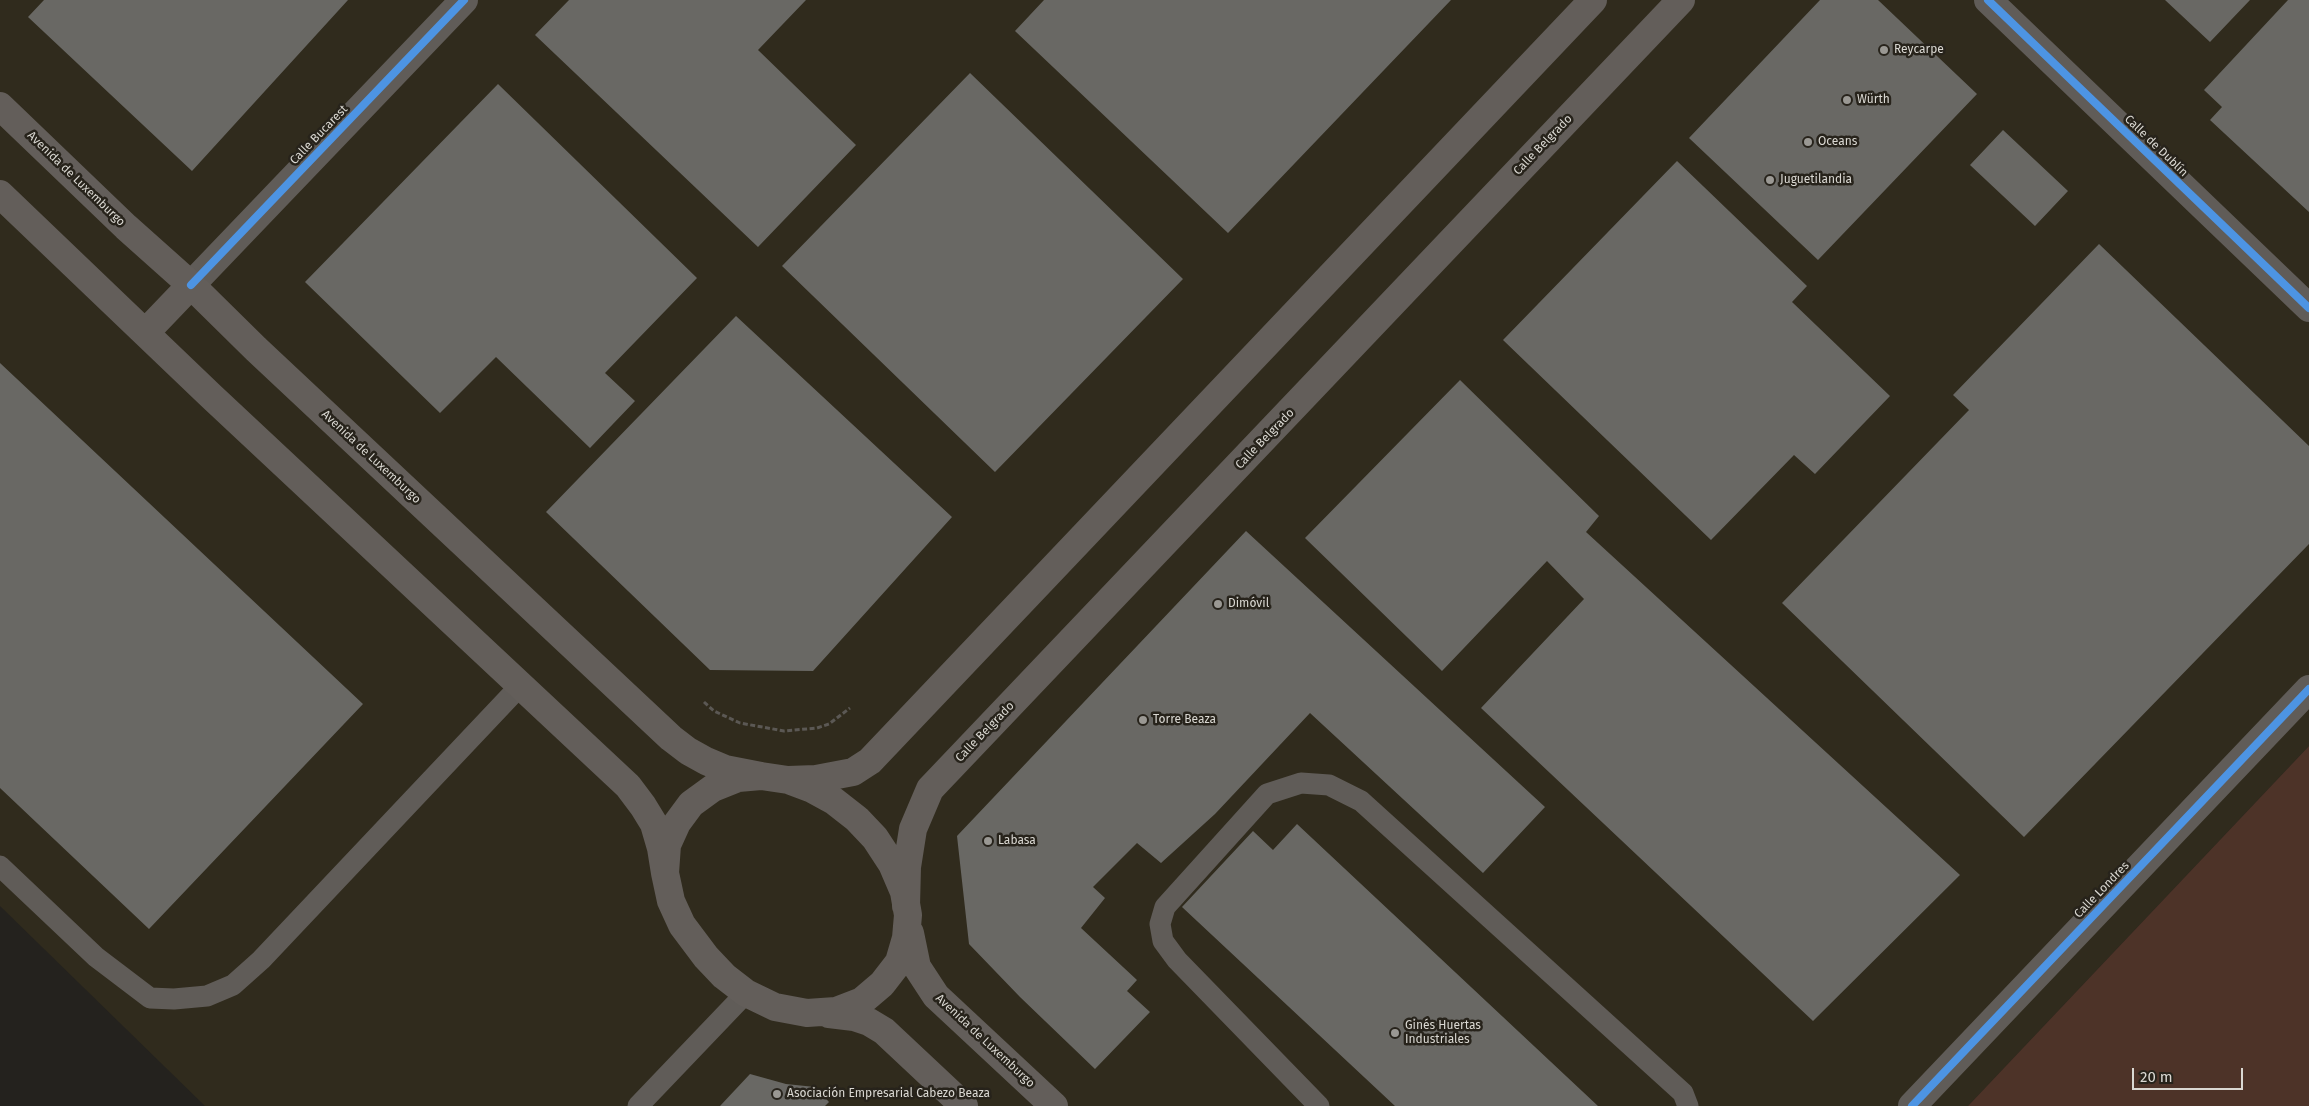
<!DOCTYPE html>
<html>
<head>
<meta charset="utf-8">
<style>
  body { margin:0 }
  #map { position:relative; width:2309px; height:1106px; overflow:hidden; background:#24221e; font-family:"Fira Sans",sans-serif }
  canvas { display:block }
  .scale { position:absolute; left:2132px; top:1068px; width:111px; height:22px; box-sizing:border-box; border:2px solid #dad8d2; border-top:0; padding-left:6px; font-size:15px; line-height:18px; white-space:nowrap; color:#dad8d2; -webkit-text-stroke:4px #27231b; paint-order:stroke }
</style>
</head>
<body>
<div id="map">
<canvas width="2309" height="1106"></canvas>
<div class="scale">20 m</div>
</div>
<script>
const g = document.querySelector('canvas').getContext('2d');
g.lineJoin = 'round';
function fillPath(path, color) { g.fillStyle = color; g.fill(path, 'evenodd'); }
const poly = rows => new Path2D(rows.map(r => 'M' + r).join(''));
function trace(path, color, width, dash) { g.strokeStyle = color; g.lineWidth = width; g.lineCap = dash ? 'butt' : 'round'; g.setLineDash(dash || []); g.stroke(path); }
function write(font, color, halo, rows, align = 'center') {
  g.font = font + ' "Fira Sans",sans-serif'; g.lineWidth = 5; g.setLineDash([]); g.textBaseline = 'middle'; g.strokeStyle = halo; g.fillStyle = color; for (const [text, x, y, turn = 0] of rows) {
    g.save(); g.translate(x, y); g.rotate((+turn || 0) * Math.PI / 180); g.textAlign = isNaN(turn) ? turn : align; if (halo) g.strokeText(text, 0, 0); g.fillText(text, 0, 0); g.restore();
  }
}
fillPath(poly([
  [0,0,2309,0,2309,746,1968,1106,205,1106,0,906]
]), '#302b1d');
fillPath(poly([
  [2309,746,2309,1106,1968,1106]
]), '#4d3328');
fillPath(poly([
  [44,0,348,0,192,171,28,17],
  [569,0,806,0,758,50,856,145,758,247,535,35],
  [1044,0,1451,0,1228,233,1015,31],
  [1820,0,1878,0,1977,94,1818,260,1689,138],
  [2165,0,2250,0,2210,42],
  [2288,0,2309,0,2309,212,2210,120,2222,107,2204,90],
  [970,73,1183,279,995,472,782,266],
  [498,84,697,278,605,373,635,401,590,448,496,357,440,413,305,282],
  [2003,130,2068,191,2035,226,1970,165],
  [1677,161,1807,286,1792,302,1890,396,1815,474,1794,455,1711,540,1503,340],
  [2099,244,2309,446,2309,544,2024,837,1782,603,1969,410,1953,395],
  [736,316,952,517,813,671,710,670,546,512],
  [0,363,363,704,149,929,0,788],
  [1460,380,1599,516,1586,532,1960,875,1813,1021,1481,708,1584,599,1547,561,1442,671,1305,538],
  [1246,531,1545,807,1483,873,1310,713,1215,814,1161,863,1137,843,1093,887,1105,898,1081,928,1137,980,1127,991,1150,1012,1095,1069,1020,997,969,944,957,836],
  [1297,824,1598,1106,1395,1106,1182,907,1253,831,1273,850],
  [750,1074,786,1084,815,1087,829,1102,825,1106,720,1106]
]), '#696864');
trace(poly([
  [704,702,714,711,740,723,784,731,817,728,829,724,850,708]
]), '#5b5854', 3, [5, 2.5]);
trace(poly([
  [0,866,96,957,150,998,174,999,207,996,233,985,261,960,520,686],
  [638,1106,746,993],
  [1319,1106,1177,960,1163,941,1160,924,1165,907,1267,794,1301,783,1329,785,1361,801,1683,1093,1688,1106]
]), '#605c58', 21);
trace(poly([
  [1988,0,2309,308],
  [191,285,464,0],
  [1912,1106,2309,689]
]), '#605c58', 28);
trace(poly([
  [0,106,126,227,191,285,256,349,671,738,688,751,706,761,725,769,761,776],
  [0,194,211,396,628,786,643,806,654,824,661,848,665,873],
  [146,332,191,285],
  [761,776,788,780,812,789,834,801,857,819,875,838,892,864,904,892,908,915,906,938,899,962,882,984,862,1001,836,1011,807,1013,775,1007,746,993,724,976,706,957,682,925,671,901,665,873,667,845,677,823,691,804,713,788,738,778,761,776],
  [788,780,816,779,853,772,870,761,1593,0],
  [906,906,907,867,913,829,930,789,1681,0],
  [910,933,917,967,936,996,1054,1106],
  [829,1014,854,1017,869,1022,884,1031,964,1106]
]), '#635e5a', 28);
trace(poly([
  [1988,0,2309,308],
  [191,285,464,0],
  [1912,1106,2309,689]
]), '#4d94e3', 8);
for (const [x, y, r, color] of [
  [1884,50,5,"#9a9893"],
  [1847,100,5,"#9a9893"],
  [1808,142,5,"#9a9893"],
  [1770,180,5,"#9a9893"],
  [1218,604,5,"#9a9893"],
  [1143,720,5,"#9a9893"],
  [988,841,5,"#9a9893"],
  [1395,1033,5,"#9a9893"],
  [777,1094,5,"#9a9893"]
]) { const dot = new Path2D(); dot.arc(x, y, r, 0, 2 * Math.PI); g.fillStyle = color; g.fill(dot); trace(dot, '#27231b', 2); }
write('12px', '#dad8d2', '#27231b', [
  ["Reycarpe",1894,50],
  ["Würth",1857,100],
  ["Oceans",1818,142],
  ["Juguetilandia",1780,180],
  ["Dimóvil",1228,604],
  ["Torre Beaza",1153,720],
  ["Labasa",998,841],
  ["Ginés Huertas",1405,1026],
  ["Industriales",1405,1040],
  ["Asociación Empresarial Cabezo Beaza",787,1094]
], 'left');
write('12px', '#dad8d2', '#27231b', [
  ["Calle Bucarest",319,135,-46],
  ["Calle Belgrado",1543,145,-46],
  ["Calle de Dublín",2156,146,44],
  ["Avenida de Luxemburgo",76,179,44],
  ["Calle Belgrado",1265,439,-46],
  ["Avenida de Luxemburgo",371,457,43],
  ["Calle Belgrado",985,732,-46],
  ["Calle Londres",2102,890,-46],
  ["Avenida de Luxemburgo",985,1041,43]
]);
</script>
</body>
</html>
